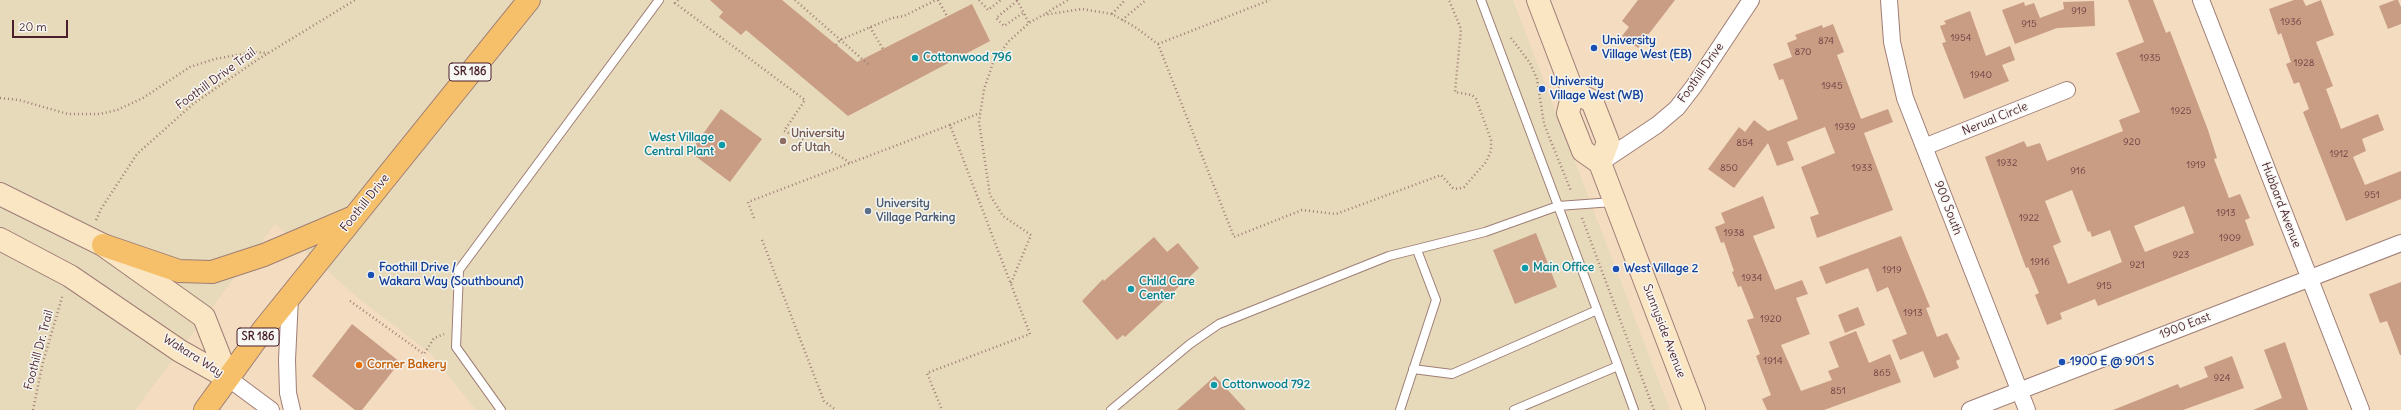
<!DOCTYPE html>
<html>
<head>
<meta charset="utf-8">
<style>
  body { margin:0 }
  #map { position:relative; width:2401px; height:410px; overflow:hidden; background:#f4dcc1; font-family:Delius,sans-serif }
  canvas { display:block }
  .scale { position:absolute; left:12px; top:20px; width:56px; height:18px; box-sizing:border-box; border:2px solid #4a1f2b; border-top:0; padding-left:5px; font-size:12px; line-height:14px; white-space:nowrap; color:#4a1f2b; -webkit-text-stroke:3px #f6f6f2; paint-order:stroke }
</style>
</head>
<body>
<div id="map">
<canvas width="2401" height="410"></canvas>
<div class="scale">20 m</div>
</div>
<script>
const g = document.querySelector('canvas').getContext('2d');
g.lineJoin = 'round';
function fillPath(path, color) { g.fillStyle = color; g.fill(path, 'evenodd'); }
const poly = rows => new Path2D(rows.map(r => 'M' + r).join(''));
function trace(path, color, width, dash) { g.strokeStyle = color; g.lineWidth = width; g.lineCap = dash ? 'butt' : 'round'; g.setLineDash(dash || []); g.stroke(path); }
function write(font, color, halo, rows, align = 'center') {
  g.font = font + ' Delius,sans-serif'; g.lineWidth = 3; g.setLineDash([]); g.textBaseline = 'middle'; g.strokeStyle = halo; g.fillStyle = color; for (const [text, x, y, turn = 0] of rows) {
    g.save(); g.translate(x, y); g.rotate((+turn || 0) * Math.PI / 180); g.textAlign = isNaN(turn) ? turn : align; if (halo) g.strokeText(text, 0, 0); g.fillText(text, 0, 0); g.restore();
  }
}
fillPath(poly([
  [0,0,1513,0,1670,410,476,410,430,353,358,298,275,224,135,410,0,410]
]), '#e7daba');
fillPath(poly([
  [710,0,782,0,857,62,972,4,990,41,848,116,746,30,741,35,719,17,723,12],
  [1638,0,1675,0,1638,48,1622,36,1629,27,1622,21],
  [2128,0,2153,0,2166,33,2170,31,2208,130,2217,158,2214,159,2229,198,2240,194,2250,218,2245,220,2254,245,2098,306,2095,299,2060,313,2062,319,2047,325,2035,295,2039,293,2028,267,2026,268,1985,157,2024,141,2027,147,2040,143,2047,161,2123,131,2119,120,2140,112,2116,53,2144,42],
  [2072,190,2088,232,2090,231,2092,237,2110,230,2122,262,2068,284,2053,246,2061,242,2045,201],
  [2184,206,2194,233,2145,252,2134,226],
  [2294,0,2303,0,2306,6,2321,0,2334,35,2316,42,2333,86,2326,89,2341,129,2378,114,2384,130,2362,139,2366,151,2353,157,2365,185,2401,171,2401,199,2346,221,2303,112,2309,109,2299,82,2294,84,2286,64,2291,62,2281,33,2278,35,2269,9],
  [2395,0,2398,0,2401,7,2401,24,2388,29,2379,6],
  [2094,1,2095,26,2057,28,2015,44,2002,10,2024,2,2025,6,2034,3,2040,18,2064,9,2063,2],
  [1970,11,1986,56,2010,46,2015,60,2002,65,2009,81,1964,99,1942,43,1946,42,1940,26,1946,24,1944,21],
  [1833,24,1844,52,1837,55,1861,119,1888,109,1893,122,1864,133,1893,210,1817,238,1810,217,1819,214,1801,167,1835,153,1825,127,1787,142,1794,160,1777,166,1768,143,1734,188,1708,169,1739,127,1745,132,1754,120,1768,131,1798,119,1783,79,1779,80,1773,64,1792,57,1787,43,1797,39,1795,35,1822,25,1823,28],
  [721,109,762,139,730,182,690,152],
  [1763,196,1775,228,1753,236,1775,290,1802,280,1808,294,1796,298,1810,334,1781,345,1801,391,1832,380,1828,371,1839,367,1829,342,1856,331,1869,363,1890,354,1901,382,1824,410,1767,410,1762,399,1771,395,1756,356,1760,354,1747,320,1754,318,1741,286,1738,287,1732,272,1734,271,1724,242,1721,243,1715,227,1725,223,1721,213],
  [1536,233,1557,287,1515,304,1493,250],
  [1901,236,1930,307,1926,308,1937,337,1947,333,1960,359,1956,361,1959,368,1934,378,1923,351,1900,360,1892,340,1907,334,1888,287,1877,292,1868,268,1826,284,1819,267],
  [1154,237,1167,252,1178,243,1199,268,1125,337,1123,335,1117,340,1082,301,1103,279,1104,281],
  [2401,282,2401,355,2400,355,2387,321,2380,323,2369,294],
  [1858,307,1865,325,1845,333,1838,315],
  [352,324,400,362,362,410,355,410,312,376],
  [2285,342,2308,410,2253,410,2282,398,2264,350],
  [2232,356,2244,388,2183,410,2113,410,2178,384,2180,388,2208,377,2204,367],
  [1215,376,1246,410,1177,410]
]), '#c99c84');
const lane = poly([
  [1481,0,1618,366],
  [1413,369,1452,374,1595,311],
  [501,410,456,347,459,270,659,0],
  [1111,410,1190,344,1219,324,1389,256,1485,232,1558,206,1613,202],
  [1400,410,1436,300,1417,250],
  [1514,410,1618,366,1634,410]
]);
const street = poly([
  [1889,0,1892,42,1905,98,2027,410],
  [2201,0,2361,410],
  [1924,147,2067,90],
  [1600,163,1657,125,1677,108,1694,86,1751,0],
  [290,297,287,360,288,393,292,410],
  [228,378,271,410],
  [1970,410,2401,243]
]);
const secondary = poly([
  [1538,0,1573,92,1568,113,1583,151,1600,163,1694,410],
  [1573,92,1592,101,1603,129,1608,142,1600,163],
  [0,194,103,245,204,317,228,378],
  [0,239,70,276,180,351,228,378]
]);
const primary = poly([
  [103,245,179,271,212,272,264,255,351,218],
  [205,410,263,330,529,0]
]);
trace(lane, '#9f7e76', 10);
trace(street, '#9f7e76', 18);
trace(secondary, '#9f7e76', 24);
trace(primary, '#9f7e76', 24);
trace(poly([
  [678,0,675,3,805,100,784,131,840,156,850,163],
  [795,0,869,65],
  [938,0,947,16],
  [979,0,988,10,1001,0],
  [1017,0,1029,23],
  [1017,1,996,18,1004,26,1023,13],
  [1046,13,1068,0],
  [1112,14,1125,0],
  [1122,20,1146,0],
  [870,27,883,49],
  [1511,38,1530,63,1537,79,1544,124,1571,191],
  [1158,44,1270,0],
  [836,45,840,40,892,18,904,16,936,0],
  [0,98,19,100,68,114,100,114,117,110,143,98,190,67,215,59,253,52,268,53],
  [950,125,980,113],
  [754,218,748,202,950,125,1030,334,927,373,942,410],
  [1582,218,1654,410],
  [96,220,101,209,137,154,193,104,257,60,355,0],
  [762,240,824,401,836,410],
  [1011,283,1031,235,1003,216,990,195,979,122,984,89,993,63,1008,42,1029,23,1043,15,1082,9,1112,14,1135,27,1158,44,1234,237,1302,210,1336,214,1441,175,1453,188,1458,189,1464,187,1486,162,1491,151,1491,140,1476,99,1472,95,1455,92,1461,29,1449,0],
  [350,301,424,354,434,338,444,334],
  [33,410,43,362,63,294]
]), '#9f7e76', 2.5, [1, 3]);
trace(lane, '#fff', 8);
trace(street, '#fff', 16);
trace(secondary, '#fbe6c4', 22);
trace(primary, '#f6c06b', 22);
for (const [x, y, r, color] of [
  [1594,48,4,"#1a4fb4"],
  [915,58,4,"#0f9aa8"],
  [1542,89,4,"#1a4fb4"],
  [783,141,4,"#8d6e63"],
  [722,145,4,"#0f9aa8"],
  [868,211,4,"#5c6f8a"],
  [1525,268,4,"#0f9aa8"],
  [1616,269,4,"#1a4fb4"],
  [371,275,4,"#1a4fb4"],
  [1131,289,4,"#0f9aa8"],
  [2062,362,4,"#1a4fb4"],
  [359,365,4,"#e8710a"],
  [1214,385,4,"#0f9aa8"]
]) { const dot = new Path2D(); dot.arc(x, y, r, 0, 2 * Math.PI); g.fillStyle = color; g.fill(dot); trace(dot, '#f6f6f2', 1.5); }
write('10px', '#6a3e41', null, [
  ["919",2079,11],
  ["1936",2291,22],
  ["915",2029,24],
  ["1954",1961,38],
  ["874",1826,41],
  ["870",1803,52],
  ["1935",2150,58],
  ["1928",2304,63],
  ["1940",1981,75],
  ["1945",1832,86],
  ["1925",2181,111],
  ["1939",1845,127],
  ["920",2132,142],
  ["854",1745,143],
  ["1912",2339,154],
  ["1932",2007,163],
  ["1919",2196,165],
  ["850",1729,168],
  ["1933",1862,168],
  ["916",2078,171],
  ["951",2372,195],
  ["1913",2226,213],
  ["1922",2029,218],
  ["1938",1734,233],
  ["1909",2230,238],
  ["923",2181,255],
  ["1916",2040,262],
  ["921",2137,265],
  ["1919",1892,270],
  ["1934",1752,278],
  ["915",2104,286],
  ["1913",1913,313],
  ["1920",1771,319],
  ["1914",1773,361],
  ["865",1882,373],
  ["924",2222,378],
  ["851",1838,391]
]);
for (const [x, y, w] of [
  [470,72,42],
  [258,337,42]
]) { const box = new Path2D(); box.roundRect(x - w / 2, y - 9, w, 18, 3); g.fillStyle = '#f6f6f2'; g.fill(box); trace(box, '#4a1f2b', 1); }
write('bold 11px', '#4a1f2b', null, [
  ["SR 186",470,72],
  ["SR 186",258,337]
]);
write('bold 12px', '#164399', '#f6f6f2', [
  ["University",1602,41],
  ["Village West (EB)",1602,55],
  ["University",1550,82],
  ["Village West (WB)",1550,96],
  ["Foothill Drive /",379,268],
  ["Wakara Way (Southbound)",379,282],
  ["West Village 2",1624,269],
  ["1900 E @ 901 S",2070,362]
], 'left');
write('bold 12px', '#0d838f', '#f6f6f2', [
  ["Cottonwood 796",923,58],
  ["West Village",714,138,"right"],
  ["Central Plant",714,152,"right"],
  ["Main Office",1533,268],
  ["Child Care",1139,282],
  ["Center",1139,296],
  ["Cottonwood 792",1222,385]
], 'left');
write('12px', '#4a1f2b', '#f6f6f2', [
  ["Foothill Drive",1701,73,-55],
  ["Foothill Drive Trail",216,79,-36],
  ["Nerual Circle",1995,119,-22],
  ["Foothill Drive",365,203,-51],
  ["Hubbard Avenue",2281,205,69],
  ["900 South",1948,208,69],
  ["1900 East",2185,326,-21],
  ["Sunnyside Avenue",1664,331,69],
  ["Foothill Dr. Trail",39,350,-75],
  ["Wakara Way",193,356,32]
]);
write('bold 12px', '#785e54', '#f6f6f2', [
  ["University",791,134],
  ["of Utah",791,148]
], 'left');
write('bold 12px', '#4e5e75', '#f6f6f2', [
  ["University",876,204],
  ["Village Parking",876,218]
], 'left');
write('bold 12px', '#c56008', '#f6f6f2', [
  ["Corner Bakery",367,365]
], 'left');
</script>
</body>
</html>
